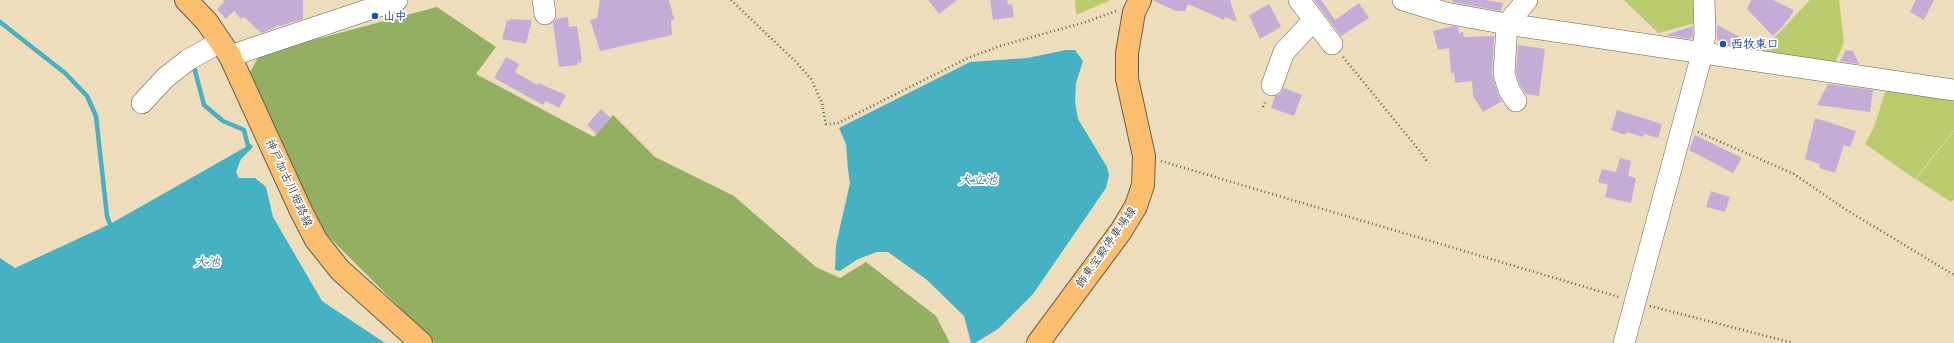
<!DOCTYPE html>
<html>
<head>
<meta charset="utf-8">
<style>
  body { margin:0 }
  canvas { display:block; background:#edb }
</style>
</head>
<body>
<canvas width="1954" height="343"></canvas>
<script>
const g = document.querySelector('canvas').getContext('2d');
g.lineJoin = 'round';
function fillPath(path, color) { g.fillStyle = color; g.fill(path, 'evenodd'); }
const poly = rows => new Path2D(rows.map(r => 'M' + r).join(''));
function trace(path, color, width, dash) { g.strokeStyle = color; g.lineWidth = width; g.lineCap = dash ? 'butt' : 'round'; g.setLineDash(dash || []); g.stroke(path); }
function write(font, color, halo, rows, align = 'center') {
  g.font = font + ' Mali,"Klee One",sans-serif'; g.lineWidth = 3.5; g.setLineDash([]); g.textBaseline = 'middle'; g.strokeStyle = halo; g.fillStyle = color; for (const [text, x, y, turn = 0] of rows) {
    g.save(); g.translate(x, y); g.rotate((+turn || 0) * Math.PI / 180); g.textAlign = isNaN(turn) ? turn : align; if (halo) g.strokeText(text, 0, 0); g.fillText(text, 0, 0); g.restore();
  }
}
fillPath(poly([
  [1075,0,1111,0,1076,15],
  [1624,0,1696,0,1696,23,1658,33],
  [1810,0,1839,0,1844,43,1834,65,1759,54],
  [1887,86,1954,96,1954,130,1915,179,1865,144,1874,127],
  [1954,131,1954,200,1951,202,1916,179]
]), '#bacb6e');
fillPath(poly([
  [437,7,496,47,476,74,594,137,613,115,655,157,734,196,816,267,840,278,866,262,936,316,950,343,435,343,319,227,248,76,260,54]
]), '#93af61');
fillPath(poly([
  [1066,50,1075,50,1083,61,1076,83,1075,102,1078,119,1107,167,1109,175,1106,188,1033,294,998,329,975,343,971,343,964,316,927,280,888,252,877,252,858,259,840,271,835,270,836,245,850,183,848,170,846,144,839,128,970,62,1027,58],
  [251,144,253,147,241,159,236,172,239,178,255,178,266,187,273,217,322,301,385,343,0,343,0,258,15,268,110,224]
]), '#45b1c3');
trace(poly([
  [0,22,65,73,87,96,96,116,107,216,110,224],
  [194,67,204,105,223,121,244,130,248,146]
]), '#45b1c3', 4.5);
fillPath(poly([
  [222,0,303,0,303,19,280,26,278,25,272,29,261,33,244,17,241,19,234,11,226,19,217,9,224,2],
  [600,0,669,0,674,19,671,21,672,35,600,51,590,20,597,18],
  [928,0,957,0,939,14],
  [990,0,1007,0,1008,5,1012,4,1014,17,993,20],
  [1152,0,1230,0,1237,22,1225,17,1224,20,1188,4,1185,11,1176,11],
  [1314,0,1321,0,1335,20,1359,3,1369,18,1341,36],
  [1453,0,1486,0,1503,3,1501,11,1452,2],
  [1751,0,1773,0,1794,10,1788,20,1787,20,1783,26,1773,36,1747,9],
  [1916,0,1934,0,1924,20,1910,12],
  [1269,4,1281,27,1260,39,1249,15],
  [568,17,569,27,577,26,582,62,577,63,578,65,559,67,553,23,556,19],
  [510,19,532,20,526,44,502,39,507,20,510,21],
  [1717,25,1740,37,1735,45,1721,44,1717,38],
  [1453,26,1458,27,1459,33,1463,32,1464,37,1494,36,1492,74,1498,94,1502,101,1483,112,1473,96,1472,81,1455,83,1454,73,1451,73,1449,48,1438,50,1433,31],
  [1693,26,1693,36,1689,39,1666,35],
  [1518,45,1545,49,1539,96,1526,94,1520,85,1516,73],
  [1846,50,1853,51,1859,64,1840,61],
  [506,57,519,64,515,72,537,85,538,83,566,95,559,108,546,101,543,105,494,78],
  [1828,84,1873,90,1870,112,1817,105],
  [1284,88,1302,95,1294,116,1271,108,1275,96,1280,94],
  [601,109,611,118,597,134,587,125],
  [1617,110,1662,124,1658,138,1644,134,1643,137,1627,132,1625,135,1611,130],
  [1815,118,1856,131,1850,147,1844,145,1835,173,1819,168,1820,164,1805,159],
  [1695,135,1742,158,1733,173,1689,150],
  [1620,158,1631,161,1628,176,1636,178,1631,203,1605,197,1608,185,1598,182,1602,169,1616,172],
  [1711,191,1730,197,1725,212,1706,207]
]), '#c3add7');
const minor = poly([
  [543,0,545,14],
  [1299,0,1332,44],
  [1403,0,1446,13,1507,24,1954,90],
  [230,56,397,0],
  [1272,85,1284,52,1313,21],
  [1516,101,1509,90,1504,74,1507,24,1527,0],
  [142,103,165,78,188,60,220,42],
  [1624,343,1702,54,1705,34,1704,0]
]);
const major = poly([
  [186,0,207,22,230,56,301,211,316,240,340,270,421,343],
  [1038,343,1121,231,1136,206,1143,185,1144,156,1127,79,1127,53,1134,12,1140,0]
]);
trace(minor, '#666054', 22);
trace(major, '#666054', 24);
trace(poly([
  [731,0,797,63,811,79,822,103,825,120,826,124,832,124,838,123,968,58,1000,46,1086,22,1116,11],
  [1343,57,1419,150,1428,163],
  [1263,107,1266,100],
  [1698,132,1794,174,1845,209,1954,275],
  [1161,161,1619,297],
  [1650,306,1793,343]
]), '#666054', 2.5, [1, 3]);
trace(minor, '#fff', 21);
trace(major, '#fbbe6e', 22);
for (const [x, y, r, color] of [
  [375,16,4,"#1a4fb4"],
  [1723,44,4,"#1a4fb4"]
]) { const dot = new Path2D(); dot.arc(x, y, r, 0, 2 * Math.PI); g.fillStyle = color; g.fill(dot); trace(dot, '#fff', 1.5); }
write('bold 12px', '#164399', '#fff', [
  ["山中",383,16],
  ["西牧東口",1731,44]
], 'left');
write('12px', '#1c1c1c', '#fff', [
  ["神戸加古川姫路線",289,183,65],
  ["飾東宝殿停車場線",1106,247,-55]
]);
write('italic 13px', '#2e5f67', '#fff', [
  ["犬立池",978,180],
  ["大池",207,262]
]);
</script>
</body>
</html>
